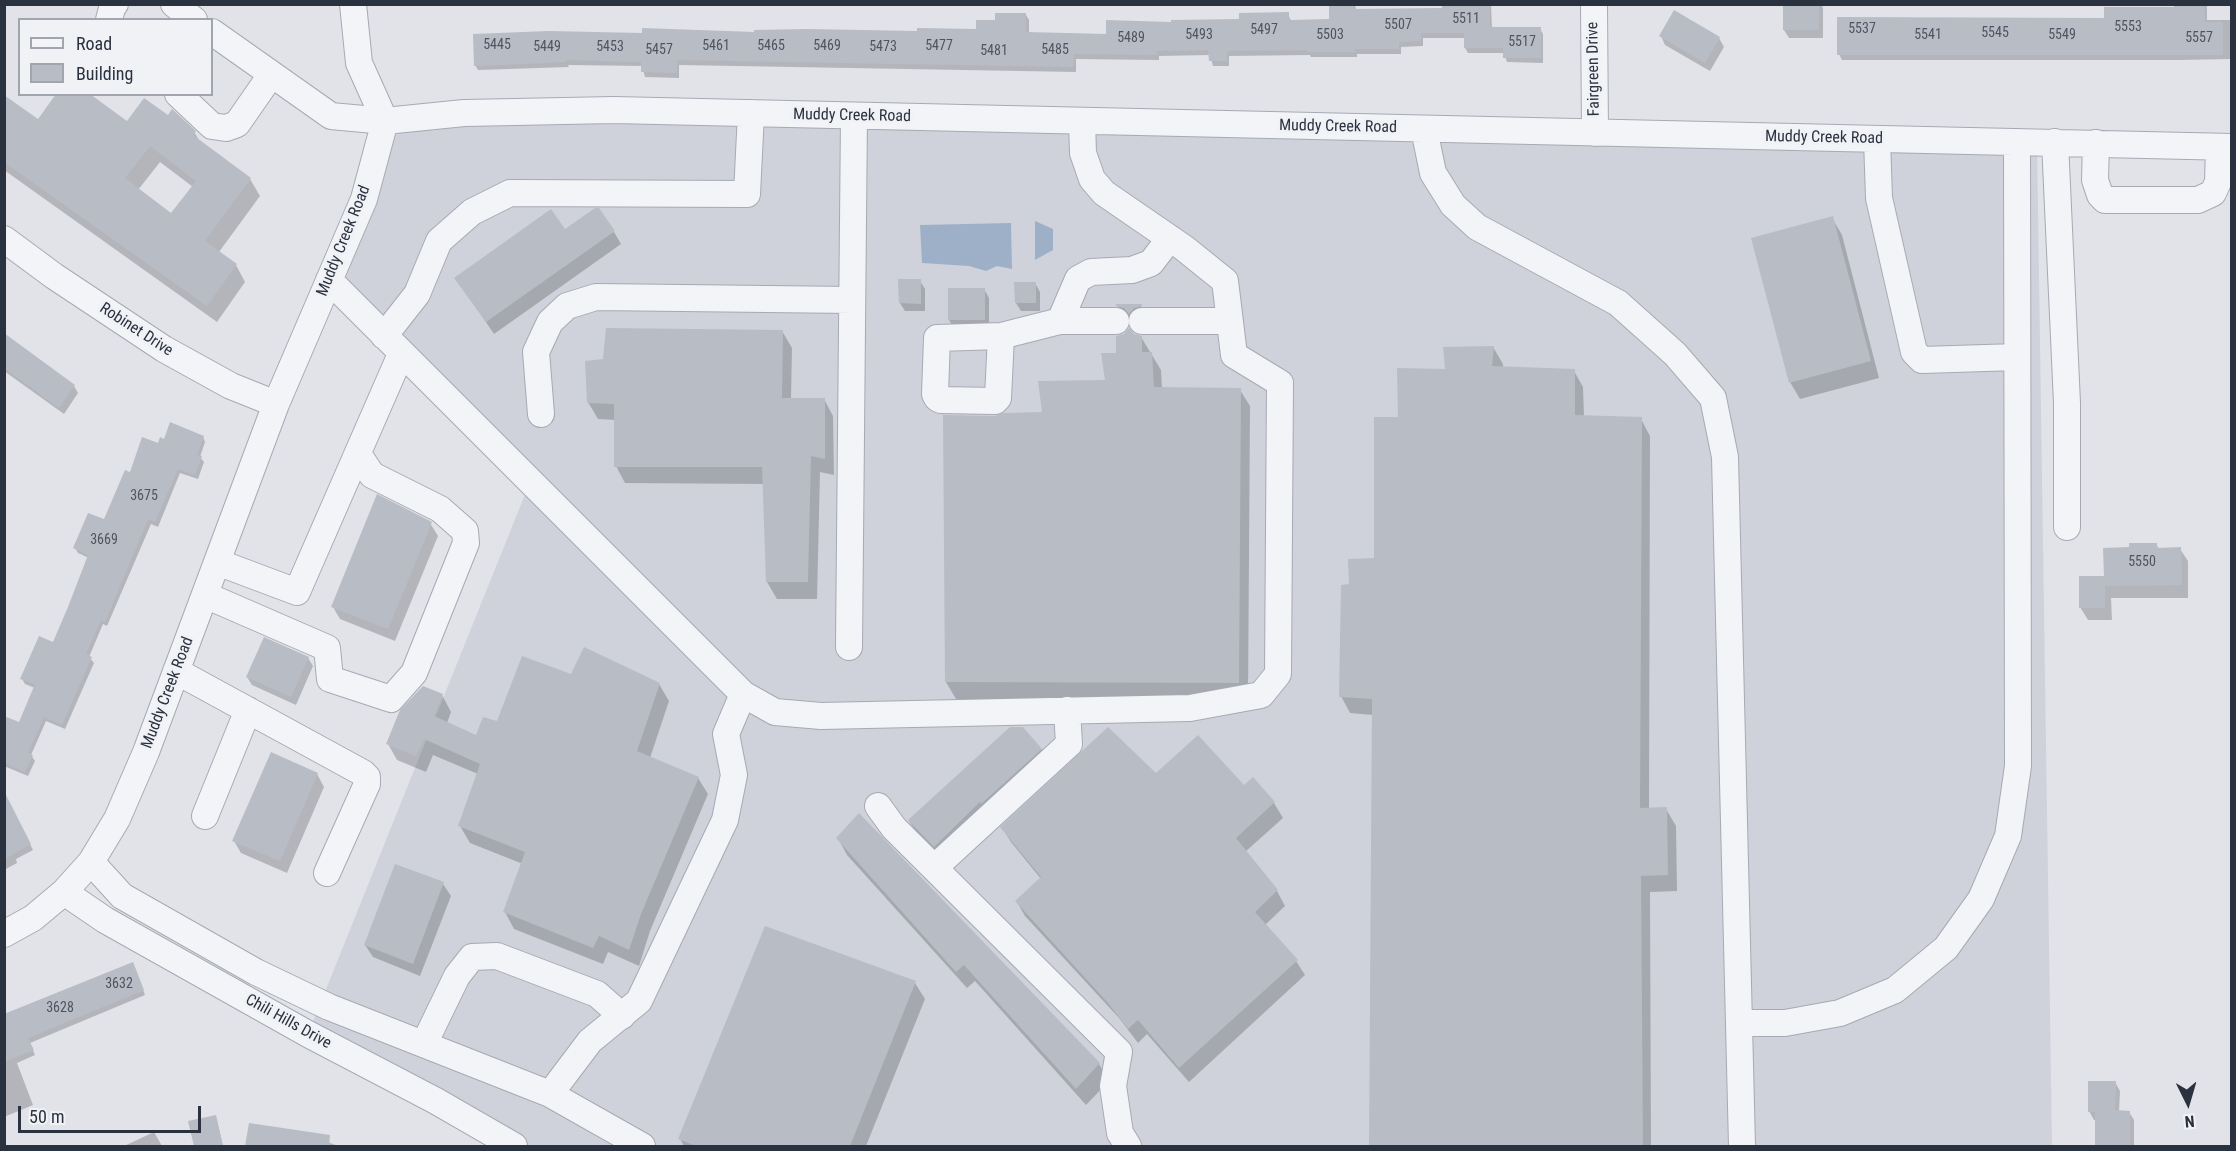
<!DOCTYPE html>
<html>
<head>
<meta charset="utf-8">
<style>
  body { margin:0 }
  #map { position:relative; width:2236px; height:1151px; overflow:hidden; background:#e1e3e9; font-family:"Roboto Condensed",sans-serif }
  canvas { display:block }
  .frame { position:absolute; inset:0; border:6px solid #2a313f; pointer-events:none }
  .legend { position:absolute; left:18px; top:18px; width:195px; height:78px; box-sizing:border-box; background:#f0f2f6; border:2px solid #a1a5ad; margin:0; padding:8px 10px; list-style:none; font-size:18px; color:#2a313f }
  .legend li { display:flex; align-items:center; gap:12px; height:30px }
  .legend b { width:30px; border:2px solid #a1a5ad }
  .north { position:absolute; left:2158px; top:1073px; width:60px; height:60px; -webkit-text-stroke:4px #f0f2f6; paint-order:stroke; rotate:175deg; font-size:16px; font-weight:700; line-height:24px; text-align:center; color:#2a313f }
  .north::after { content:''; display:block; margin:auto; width:21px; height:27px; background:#2a313f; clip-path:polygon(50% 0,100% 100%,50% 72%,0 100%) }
  .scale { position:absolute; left:18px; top:1106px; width:183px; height:27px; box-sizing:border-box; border:3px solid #2a313f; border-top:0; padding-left:8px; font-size:18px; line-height:21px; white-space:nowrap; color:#2a313f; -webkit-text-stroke:4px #f0f2f6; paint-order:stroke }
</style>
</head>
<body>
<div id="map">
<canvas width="2236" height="1151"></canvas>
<div class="frame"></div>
<ul class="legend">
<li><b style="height:8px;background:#f3f4f7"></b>Road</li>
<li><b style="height:16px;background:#b8bcc5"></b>Building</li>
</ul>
<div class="north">N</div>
<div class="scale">50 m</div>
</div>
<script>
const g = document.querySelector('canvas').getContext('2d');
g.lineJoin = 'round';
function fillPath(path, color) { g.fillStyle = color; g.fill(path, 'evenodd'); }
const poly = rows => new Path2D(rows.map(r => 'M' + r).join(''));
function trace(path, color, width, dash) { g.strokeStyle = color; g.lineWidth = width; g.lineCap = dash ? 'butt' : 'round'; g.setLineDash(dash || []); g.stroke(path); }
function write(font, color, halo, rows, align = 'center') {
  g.font = font + ' "Roboto Condensed",sans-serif'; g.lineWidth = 6; g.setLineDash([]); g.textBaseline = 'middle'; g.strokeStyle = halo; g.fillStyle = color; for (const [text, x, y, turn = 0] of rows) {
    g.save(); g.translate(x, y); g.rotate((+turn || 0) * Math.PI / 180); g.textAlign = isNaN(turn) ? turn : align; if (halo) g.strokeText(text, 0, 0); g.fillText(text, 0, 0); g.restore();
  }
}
fillPath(poly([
  [464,113,2037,142,2052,1146,514,1146,308,1034,530,482,329,280,385,121]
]), '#cfd2da');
fillPath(poly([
  [1035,221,1053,229,1053,250,1035,260],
  [1011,223,1012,269,997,266,986,271,969,266,922,263,920,225]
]), '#9eb0c7');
fillPath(poly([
  [1330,4,1355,4,1356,11,1443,9,1443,4,1491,4,1492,28,1540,29,1543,34,1543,63,1507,62,1504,53,1468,53,1465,48,1465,38,1423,38,1423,46,1401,47,1401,54,1357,54,1357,57,1311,57,1310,55,1229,56,1229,66,1213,66,1210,55,1159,56,1159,60,1076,59,1076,72,679,65,679,78,645,77,642,66,568,65,569,67,478,70,475,65,643,35,978,31,997,21,1026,15,1029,20,1029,34,1107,36,1173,23,1241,21,1288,14,1291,21,1331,20],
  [1784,4,1821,4,1823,8,1823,38,1789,38,1784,30],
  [2176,4,2207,4,2207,20,2232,20,2232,59,2179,60,1842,60,1839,54,2106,19,2176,9],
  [1661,36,1719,38,1724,47,1710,71,1665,45],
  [4,112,38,121,194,132,201,143,250,179,260,196,219,252,236,265,245,282,217,322,4,170],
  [160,162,193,187,171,215,138,190],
  [1832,218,1842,235,1879,378,1800,399,1790,382],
  [614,232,621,244,494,334,456,278],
  [900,281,920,281,925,289,925,311,905,311,900,303],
  [1035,283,1040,292,1040,311,1021,311,1016,303],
  [984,289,989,298,989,328,954,328,949,320],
  [1118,306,1141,306,1145,313,1135,321,1130,316,1123,314],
  [782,331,792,348,791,399,824,399,833,416,834,475,820,472,817,599,777,599,767,582,764,484,625,483,616,466,616,420,598,419,588,402],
  [4,335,74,386,78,393,64,414,4,371],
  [1125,335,1141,337,1161,370,1162,389,1240,390,1250,406,1248,700,956,699,946,682,995,417,1044,414,1107,381],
  [1493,347,1503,364,1503,368,1574,371,1583,387,1584,417,1641,419,1650,436,1649,809,1666,809,1676,826,1677,891,1650,892,1651,1146,1370,1146,1373,715,1350,713,1341,696,1350,586,1375,560,1400,418,1447,370],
  [203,437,205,442,200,457,204,462,198,479,180,473,158,527,151,524,107,626,103,624,89,657,94,663,65,729,46,721,31,755,35,761,28,776,4,766,4,717,20,724,35,688,25,684,22,679,54,644,89,558,78,553,75,548,105,521,131,474,159,445,165,441],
  [430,523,438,536,395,641,340,619,333,607],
  [2156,544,2159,549,2180,549,2188,561,2188,598,2111,598,2112,620,2088,620,2080,607,2131,549],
  [308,658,313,666,296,705,252,685,247,677],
  [572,676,659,684,669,701,650,758,698,778,708,794,650,931,639,966,608,952,603,964,514,929,505,912,523,864,470,843,460,826,478,774,433,755,426,772,397,760,388,744,442,695,451,712,447,723,477,737],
  [1041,749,1048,762,942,859,917,833,909,821],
  [317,774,324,787,287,873,241,853,234,841],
  [1156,775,1244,787,1252,779,1274,803,1283,818,1245,852,1277,891,1285,906,1265,925,1296,961,1305,975,1189,1082,1147,1034,1138,1043,1119,1018,1025,916,1017,902,1041,879,1011,842,1002,828],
  [15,815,33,850,16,859,17,863,4,870,4,820],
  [859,815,1099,1064,1109,1081,1086,1105,975,981,967,988,847,855,838,838],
  [443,884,451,896,420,976,373,957,365,945],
  [135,968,145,995,30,1043,35,1055,17,1063,33,1105,4,1117,4,1023],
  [915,983,925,999,866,1146,684,1146,680,1139],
  [2115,1082,2120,1091,2119,1112,2129,1112,2134,1120,2134,1146,2096,1146,2096,1120,2094,1120,2089,1111],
  [216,1117,223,1146,195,1146,190,1122],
  [250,1125,304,1133,338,1146,247,1146],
  [154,1132,162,1146,124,1146]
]), '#0003');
fillPath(poly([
  [1329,4,1354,4,1354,9,1442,8,1442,4,1490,4,1490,27,1541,27,1541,58,1503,58,1503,48,1464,48,1464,33,1421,33,1421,41,1399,42,1399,49,1355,49,1355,52,1307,52,1307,50,1227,51,1227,61,1209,61,1208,50,1157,51,1157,55,1074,54,1073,67,677,60,677,73,641,72,641,62,566,60,566,62,474,66,473,34,549,31,642,33,642,28,754,32,754,30,807,29,917,31,917,28,976,29,976,20,995,20,995,13,1026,13,1026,32,1106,34,1106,20,1171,22,1171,20,1239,19,1239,13,1289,12,1289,20,1329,19],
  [1783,4,1819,4,1819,30,1783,30],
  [2174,4,2204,4,2205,22,2223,22,2223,55,1837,55,1837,17,2104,18,2104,7,2174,7],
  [1674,10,1720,37,1705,63,1659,36],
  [56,94,90,94,127,121,144,98,168,115,172,109,196,131,193,135,251,178,205,241,237,264,207,306,4,162,4,95,38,119],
  [150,146,196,181,171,213,125,178],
  [595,208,599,208,615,231,486,322,454,278,551,209,565,229],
  [1833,216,1871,361,1789,383,1751,238],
  [898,279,921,279,921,304,899,303],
  [1014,282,1036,282,1036,303,1015,303],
  [948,288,985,288,985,320,948,320],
  [1116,304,1142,304,1142,306,1134,308,1129,314,1124,308,1116,306],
  [606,328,783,330,782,398,825,398,825,459,811,456,808,582,766,582,762,467,614,467,614,404,587,403,585,361,603,359],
  [1129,328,1134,334,1142,336,1142,352,1152,352,1154,387,1241,388,1239,683,945,682,943,415,995,416,1003,413,1042,412,1038,381,1105,380,1101,353,1116,353,1116,336,1124,334],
  [4,333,75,385,59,408,4,368],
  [1494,346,1492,366,1575,369,1575,415,1642,417,1640,808,1667,807,1668,875,1641,876,1643,1146,1369,1146,1372,699,1339,697,1341,585,1349,584,1348,559,1374,558,1374,417,1398,417,1397,368,1445,369,1443,347],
  [170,422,204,436,197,455,202,456,195,475,178,469,155,522,148,519,105,622,101,620,86,654,92,657,62,725,44,717,28,753,33,755,25,772,4,763,4,716,19,722,35,684,20,679,39,636,53,642,68,607,88,555,73,548,88,513,104,519,125,470,130,472,142,437,158,443,160,437,164,439],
  [377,494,432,522,388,629,331,607],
  [2129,543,2157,543,2157,548,2181,547,2182,585,2105,586,2105,608,2079,608,2079,576,2104,576,2103,548,2129,547],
  [264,637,309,657,291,697,246,677],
  [584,647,660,683,637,751,699,777,641,914,629,950,599,936,593,948,503,912,525,852,458,826,480,764,424,739,416,756,386,744,400,710,423,686,443,694,434,716,476,735,483,717,497,721,522,656,571,674],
  [1010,727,1023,727,1042,749,981,804,980,802,934,847,908,820],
  [1108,727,1156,773,1198,735,1244,785,1253,777,1275,802,1236,838,1278,890,1255,912,1298,960,1179,1068,1138,1020,1128,1029,1108,1003,1015,901,1041,877,1000,827],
  [271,752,318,773,280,861,232,841],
  [4,791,31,844,4,859],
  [859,813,1100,1063,1076,1089,964,965,956,972,836,838],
  [395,864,444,882,413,964,364,945],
  [765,926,916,981,850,1146,696,1146,678,1139],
  [133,962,144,990,28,1038,34,1050,4,1062,4,1014],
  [2088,1081,2116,1081,2115,1110,2130,1111,2130,1146,2095,1146,2095,1112,2088,1112],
  [216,1115,223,1146,194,1146,188,1121],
  [249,1123,330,1135,329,1146,245,1146]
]), '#b8bcc5');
const minor = poly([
  [174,4,194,20],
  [353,4,359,63,385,121],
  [1594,4,1595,133],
  [109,20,112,8,115,4],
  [212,32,331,116,385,121,464,113,614,110,2232,147],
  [178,94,212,126,226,128,237,124,271,75],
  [1424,129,1433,173,1453,205,1477,227,1618,303,1675,354,1713,398,1725,457,1742,1146],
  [1877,139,1879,198,1914,352,1922,360,2017,357],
  [2055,142,2067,403,2067,527],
  [2096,143,2095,180,2100,195,2105,200,2198,200,2213,193,2218,182,2219,147],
  [4,239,54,276,164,349,231,386,276,404],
  [329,280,743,694,775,712,821,716,1190,708,1261,695,1278,674,1280,383,1234,355,1225,281,1184,248,1104,193,1092,179,1083,153,1082,121],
  [1060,321,1078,279,1091,272,1132,270,1151,263,1170,238],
  [1142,321,1230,321],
  [384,336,417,294,439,241,472,212,510,193,747,194,751,113],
  [1001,336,937,338,935,394,937,398,941,400,995,401,998,398,1001,336,1060,321,1116,321],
  [541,414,536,352,550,322,567,306,596,297,852,300],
  [217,562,297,592,401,354],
  [205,595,327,648,330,679,391,699,414,673,466,543,465,531,440,509,372,475,358,454],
  [849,647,854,116],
  [176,671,363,773,367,777,367,784,327,873],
  [878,806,894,828,1119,1052,1113,1086,1120,1133,1128,1146],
  [205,816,248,710],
  [91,862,122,896,256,972,329,1007,550,1094,642,1146],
  [934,868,1069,744,1067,710],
  [64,892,105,920,308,1034,436,1101,514,1146],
  [4,934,33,918,64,892,91,862,117,819,146,752,276,404,364,199,385,121],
  [1739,1023,1785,1023,1840,1013,1895,990,1946,948,1981,899,2008,836,2018,766,2017,142],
  [424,1044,457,976,472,957,497,956,597,994,622,1016],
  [550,1094,590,1041,639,1001,725,820,734,775,726,734,743,694]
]);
trace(minor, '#a6aab3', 28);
trace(minor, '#f3f4f7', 26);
write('14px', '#4e5460', null, [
  ["5511",1466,19],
  ["5507",1398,25],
  ["5553",2128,27],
  ["5537",1862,29],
  ["5497",1264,30],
  ["5545",1995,33],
  ["5493",1199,35],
  ["5503",1330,35],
  ["5541",1928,35],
  ["5549",2062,35],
  ["5489",1131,38],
  ["5557",2199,38],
  ["5517",1522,42],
  ["5445",497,45],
  ["5461",716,46],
  ["5465",771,46],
  ["5469",827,46],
  ["5477",939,46],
  ["5449",547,47],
  ["5453",610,47],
  ["5473",883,47],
  ["5457",659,50],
  ["5485",1055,50],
  ["5481",994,51],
  ["3675",144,496],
  ["3669",104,540],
  ["5550",2142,562],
  ["3632",119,984],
  ["3628",60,1008]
]);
write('16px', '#2a313f', '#f0f2f6', [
  ["Fairgreen Drive",1594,69,-91],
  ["Muddy Creek Road",852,116,1],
  ["Muddy Creek Road",1338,127,1],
  ["Muddy Creek Road",1824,138,1],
  ["Muddy Creek Road",344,241,-68],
  ["Robinet Drive",136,330,33],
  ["Muddy Creek Road",168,693,-69],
  ["Chili Hills Drive",288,1022,29]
]);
</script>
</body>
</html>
